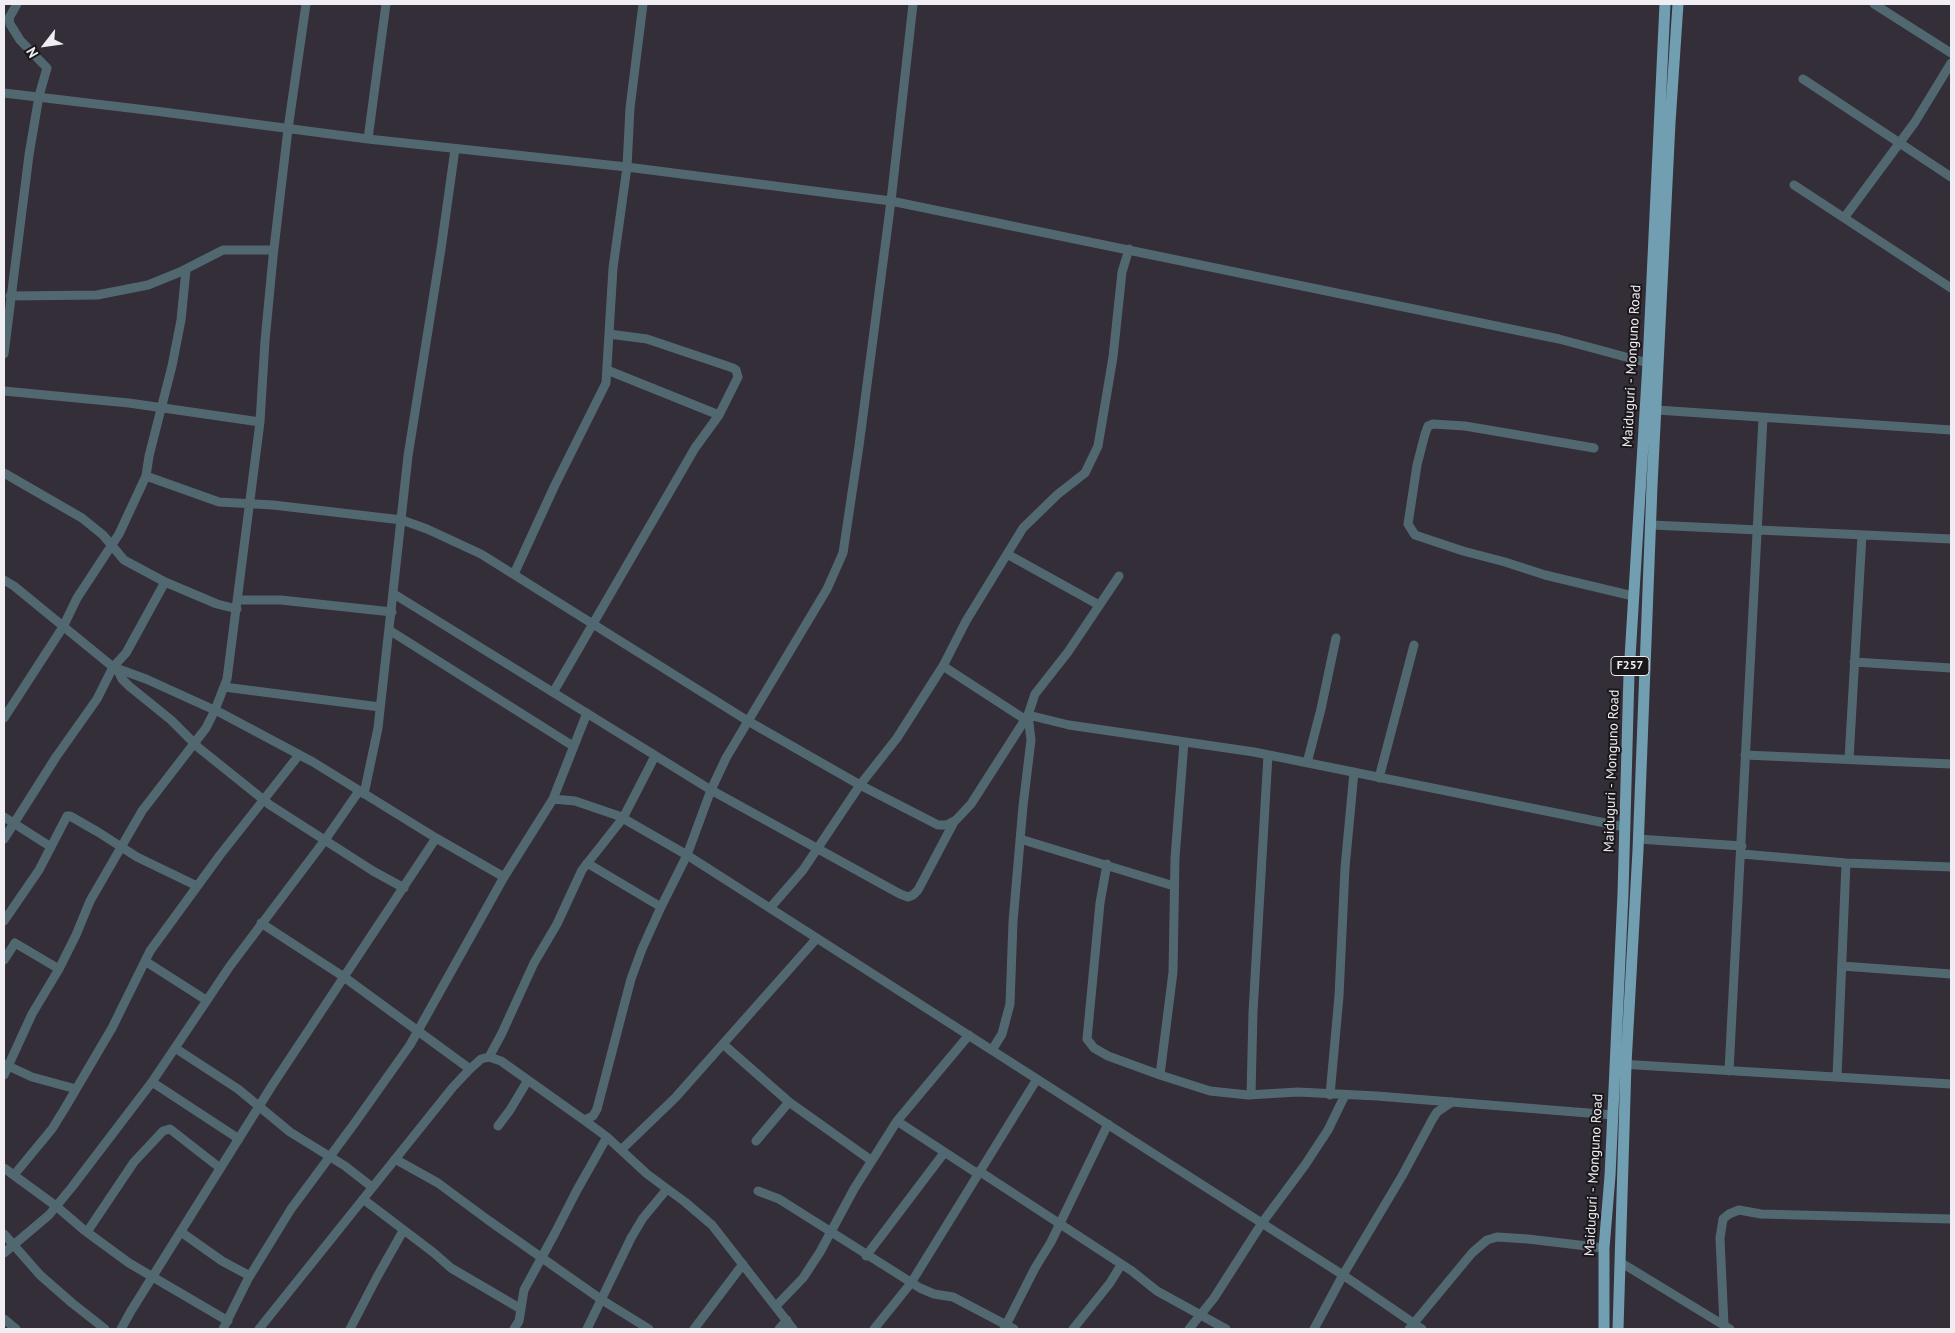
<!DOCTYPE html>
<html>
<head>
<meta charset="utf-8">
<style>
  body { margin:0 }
  #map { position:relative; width:1955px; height:1333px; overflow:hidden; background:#332e37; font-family:"PT Sans",sans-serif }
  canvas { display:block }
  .frame { position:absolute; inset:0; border:5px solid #f0edf3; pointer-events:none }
  .north { position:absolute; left:20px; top:20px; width:50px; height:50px; -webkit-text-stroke:4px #1a171b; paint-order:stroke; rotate:240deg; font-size:14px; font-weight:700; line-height:20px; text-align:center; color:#f0edf3 }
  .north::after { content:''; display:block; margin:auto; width:18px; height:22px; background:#f0edf3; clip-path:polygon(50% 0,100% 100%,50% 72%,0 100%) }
</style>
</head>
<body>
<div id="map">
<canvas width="1955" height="1333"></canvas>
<div class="frame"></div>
<div class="north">N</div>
</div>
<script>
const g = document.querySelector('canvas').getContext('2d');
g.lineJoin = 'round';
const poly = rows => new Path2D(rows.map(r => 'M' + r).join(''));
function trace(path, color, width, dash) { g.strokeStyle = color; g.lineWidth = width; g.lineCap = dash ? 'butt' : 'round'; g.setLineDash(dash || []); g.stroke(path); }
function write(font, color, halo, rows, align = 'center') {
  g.font = font + ' "PT Sans",sans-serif'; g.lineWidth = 4; g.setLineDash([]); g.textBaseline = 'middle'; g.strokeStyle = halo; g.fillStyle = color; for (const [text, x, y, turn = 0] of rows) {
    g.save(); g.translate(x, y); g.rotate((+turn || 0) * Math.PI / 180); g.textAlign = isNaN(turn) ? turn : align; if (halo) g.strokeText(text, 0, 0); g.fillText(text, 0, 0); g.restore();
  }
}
trace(poly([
  [1874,4,1951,53],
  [1803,79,1951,177],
  [4,93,163,112,368,139,627,167,891,201,1559,339,1648,363],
  [368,139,386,4],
  [1794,185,1951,288],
  [1844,218,1915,122,1951,63],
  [10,296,97,295,148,285,180,272,223,250,274,250],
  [4,354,29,155,39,96,47,68,20,40,10,24,9,18,17,4],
  [607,370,719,415],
  [4,391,129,403,260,422],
  [1657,410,1951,430],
  [1594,448,1465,426,1433,424,1428,426,1425,434,1417,465,1408,524,1415,535,1463,551,1505,562,1545,575,1633,596],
  [4,473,82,518,103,535,124,560,165,582,217,604,237,609],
  [146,476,219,502,273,505,402,520,427,529,481,554,748,721,860,785,938,825,947,825,956,820,971,804,1028,715,1035,694,1068,652,1119,576],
  [1652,525,1951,539],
  [1007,554,1099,605],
  [514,574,555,485,606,383,613,268,627,167,630,108,643,4],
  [4,580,14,586,113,667,146,679,221,713,313,762,436,838,504,877],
  [394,594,711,790,900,894,908,897,913,895,918,890,954,822],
  [238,600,281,600,392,612],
  [389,630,573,746],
  [1854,662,1951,668],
  [943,666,1026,720],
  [117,669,122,679,129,686,171,720,199,748,270,805,373,871,404,888],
  [224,687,380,707],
  [554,691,695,448,719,415,738,377,736,370,733,368,647,339,609,334],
  [1028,715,1069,725,1254,752,1625,827],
  [4,718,63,627,77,598,119,534,146,476,149,456,172,366,181,320,186,270],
  [1745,755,1951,764],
  [1849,759,1862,535],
  [1307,763,1321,709,1336,638],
  [1379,778,1414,645],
  [364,794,378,728,408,456,441,249,455,149],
  [553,799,575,801,619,816,687,855,1343,1275,1422,1329],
  [4,817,51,847],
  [4,839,56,757,97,699,113,667,126,653,165,582],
  [1020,839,1174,886],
  [1638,839,1742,846],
  [1742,854,1846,863,1951,867],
  [587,863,661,907],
  [1107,864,1100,903,1087,1039,1094,1048,1108,1056,1160,1075,1210,1091,1248,1095,1298,1092,1377,1096,1613,1115],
  [770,908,803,870,860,785,897,738,943,666,966,621,1023,528,1058,494,1085,473,1098,446,1113,357,1122,272,1129,249],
  [4,921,39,870,67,816,70,816,98,832,137,857,197,886],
  [261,923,344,977,470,1069],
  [4,960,15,943,59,969],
  [145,961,206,1000],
  [1842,966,1951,974],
  [723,1044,789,1102,872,1161],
  [175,1048,238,1089,290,1132,345,1166,372,1187],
  [992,1050,1002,1034,1010,1004,1013,922,1023,806,1031,740,1028,715],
  [489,1057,501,1035,534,963,557,924,582,870,623,818,655,756],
  [4,1064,32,1077,76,1089],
  [1620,1064,1951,1084],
  [1729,1071,1763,418],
  [4,1075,32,1014,59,969,76,935,90,901,142,811,206,728,215,710,227,679,260,422,265,341,273,257,288,129,306,4],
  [1160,1075,1173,972,1175,858,1184,742],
  [1837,1077,1846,863],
  [152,1082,239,1139],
  [1251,1095,1253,1012,1268,755],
  [1330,1095,1339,996,1345,868,1354,772],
  [584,1120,593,1116,597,1109,631,979,642,949,661,907,687,855,711,790,726,758,827,589,843,553,859,446,891,201,913,4],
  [897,1121,978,1174],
  [498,1126,510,1110,528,1080],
  [756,1141,789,1102],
  [621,1150,675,1098,817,938],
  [395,1159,438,1183,488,1220,602,1300,649,1329],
  [4,1168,56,1206,84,1230,129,1263,228,1321],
  [979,1171,1132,1271,1157,1291,1226,1329],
  [14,1175,52,1129,65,1108,112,1028,150,951,220,855,299,755],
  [758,1191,779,1199,920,1288,934,1294,953,1297,1014,1329],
  [363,1199,434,1253,451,1268,521,1309],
  [87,1232,134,1162,163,1131,170,1129,220,1168],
  [181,1232,222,1261,250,1276],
  [4,1234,40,1275,72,1303,105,1329],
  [4,1253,49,1215,72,1187,152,1082,230,966,325,840,359,791],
  [866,1256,944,1153],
  [1620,1262,1730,1329],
  [776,1306,803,1278,820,1252,854,1189,897,1121,969,1035],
  [4,1319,16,1329],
  [1724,1325,1720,1238,1723,1219,1729,1214,1739,1210,1761,1214,1951,1219],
  [121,1329,131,1311,273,1084,436,838],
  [223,1329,248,1279,291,1209,354,1124,410,1045,504,877,553,799,587,713],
  [259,1329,453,1087,470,1069,481,1059,489,1057,501,1061,584,1120,607,1137,647,1174,685,1202,712,1225,793,1329],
  [350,1329,377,1277,403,1231],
  [514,1329,519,1321,524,1290,555,1233,577,1190,607,1137],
  [587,1329,631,1238,643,1218,667,1189],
  [694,1329,743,1264],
  [779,1329,787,1320],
  [874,1329,911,1283,1037,1079],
  [1004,1329,1035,1268,1051,1242,1108,1124],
  [1073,1329,1110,1283,1121,1265],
  [1189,1329,1214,1298,1262,1223,1305,1165,1328,1130,1345,1095],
  [1314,1329,1343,1275,1402,1176,1432,1120,1437,1112,1452,1102],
  [1409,1329,1472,1253,1487,1240,1497,1237,1528,1239,1604,1248]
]), '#526871', 9);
trace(poly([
  [1604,1329,1604,1248,1610,1176,1623,894,1629,674,1648,363,1665,4],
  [1618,1329,1626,1064,1638,850,1652,486,1670,123,1678,4]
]), '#719eb1', 11);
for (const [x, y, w] of [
  [1630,666,38]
]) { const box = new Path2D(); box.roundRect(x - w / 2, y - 9.5, w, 19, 4); g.fillStyle = '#1a171b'; g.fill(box); trace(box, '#f0edf3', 1); }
write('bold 12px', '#f0edf3', null, [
  ["F257",1630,666]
]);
write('14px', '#f0edf3', '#1a171b', [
  ["Maiduguri - Monguno Road",1632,366,-87],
  ["Maiduguri - Monguno Road",1612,771,-88],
  ["Maiduguri - Monguno Road",1594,1175,-87]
]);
</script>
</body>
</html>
